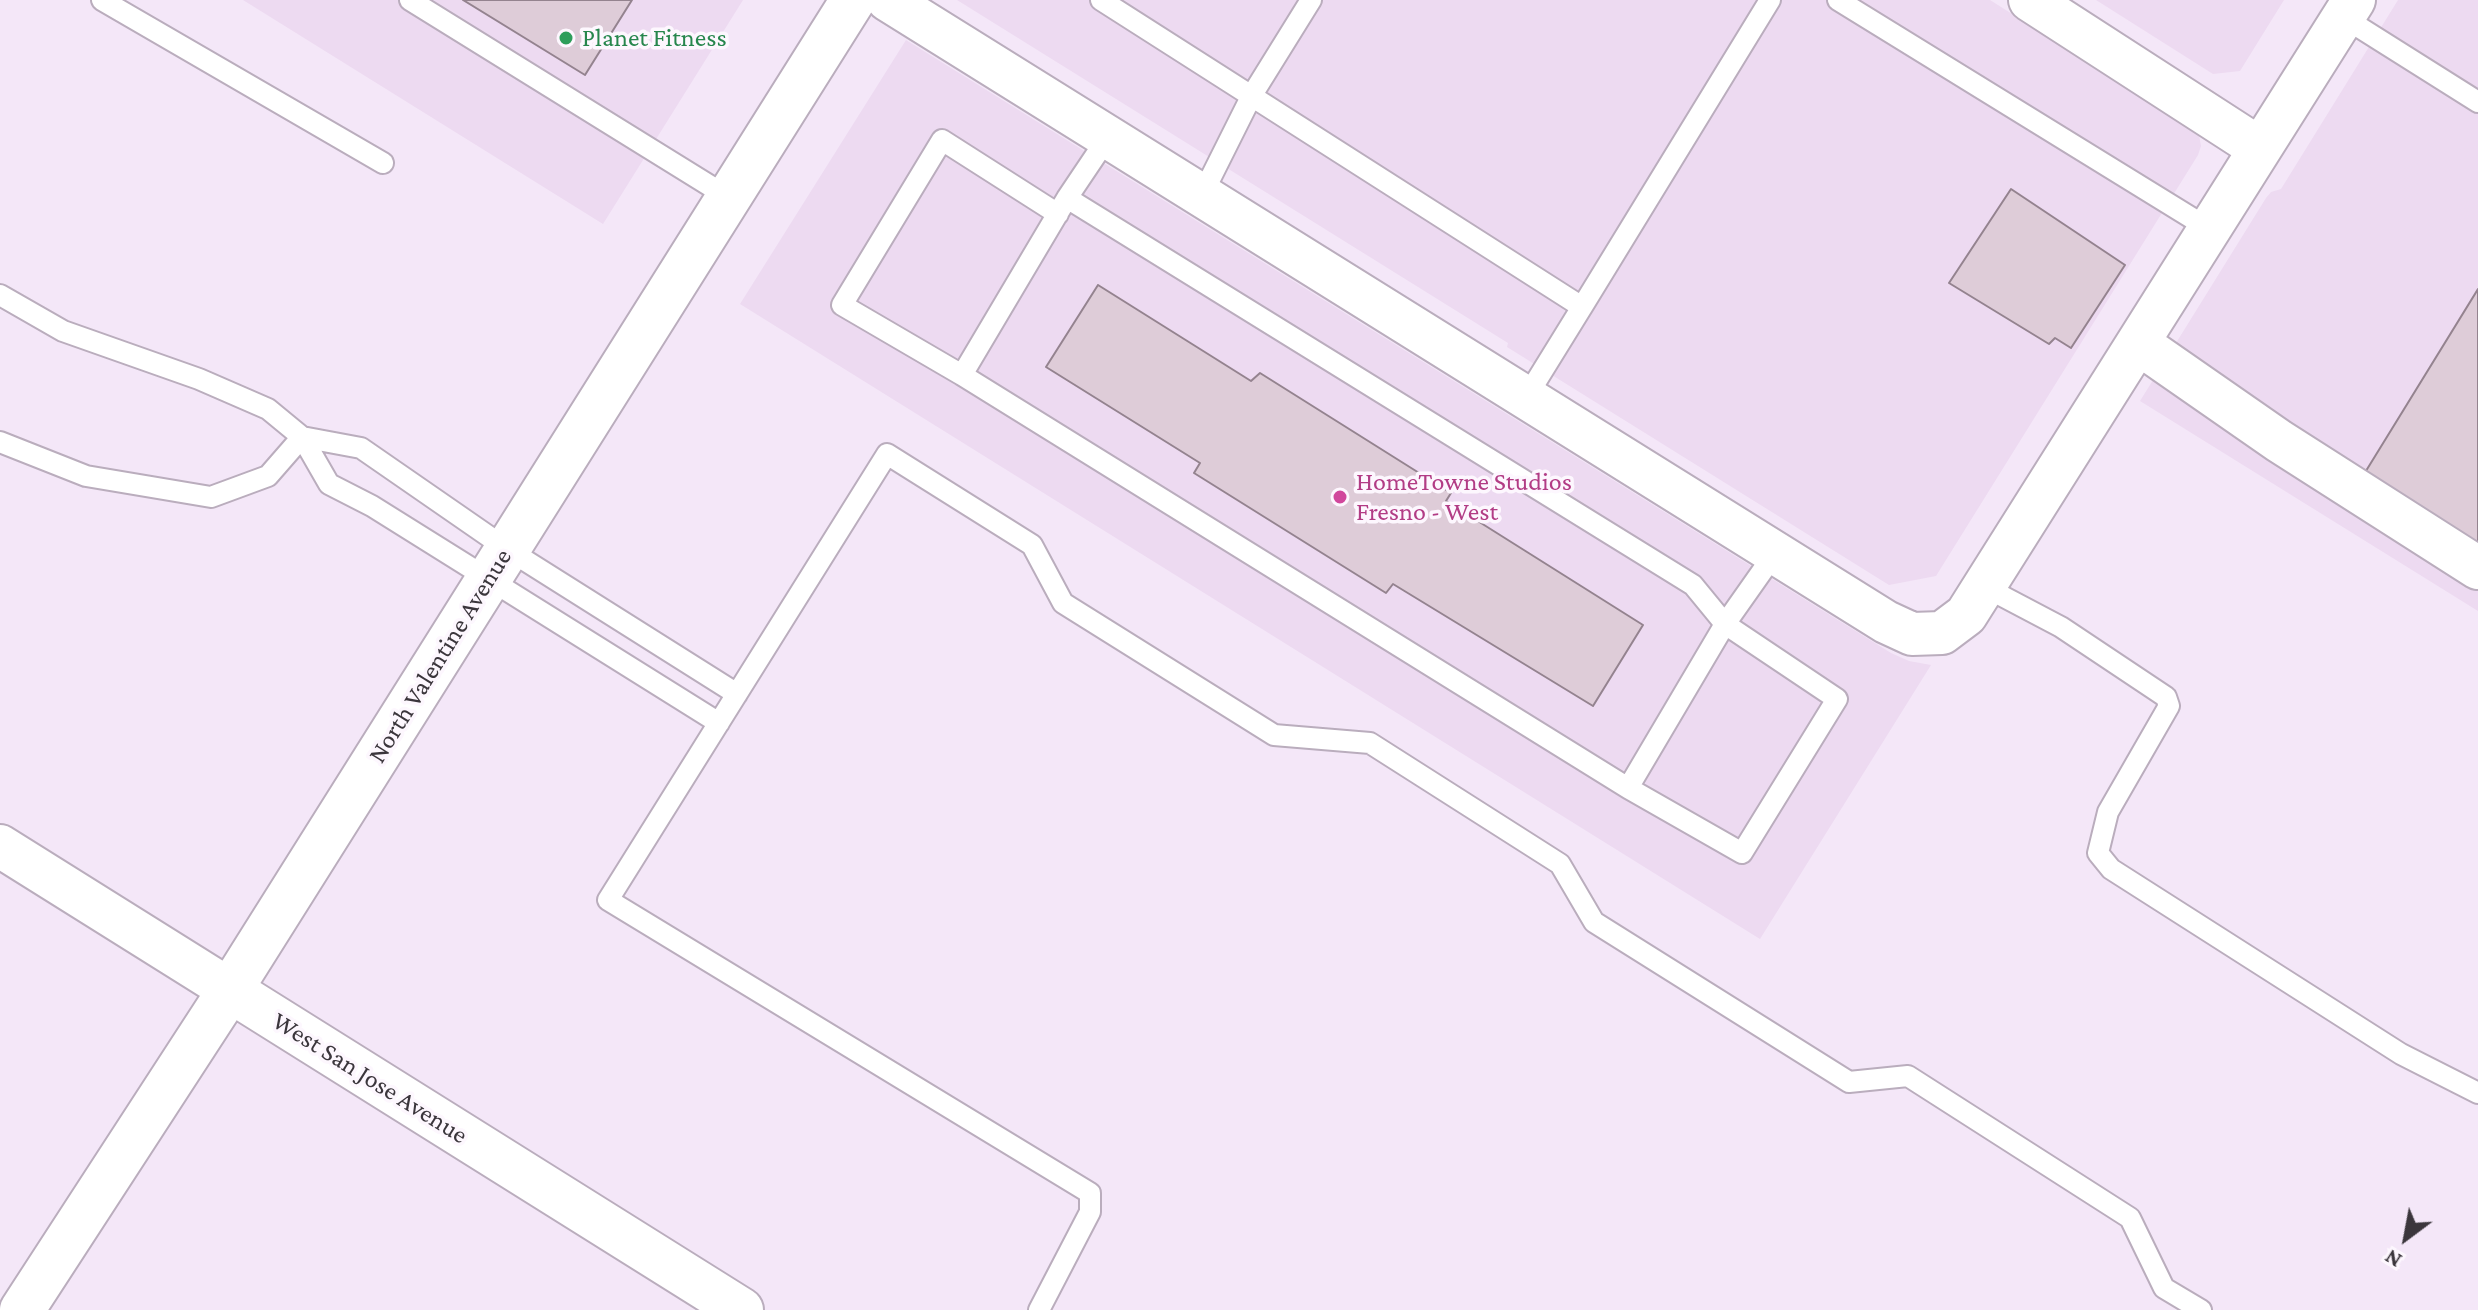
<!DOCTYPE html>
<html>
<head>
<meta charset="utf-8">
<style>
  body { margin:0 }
  #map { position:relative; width:2478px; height:1310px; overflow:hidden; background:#f4e7f8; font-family:"Crimson Pro",serif }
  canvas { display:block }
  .north { position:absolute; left:2366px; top:1198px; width:80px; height:80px; -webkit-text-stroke:6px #fdf7fe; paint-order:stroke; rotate:212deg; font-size:22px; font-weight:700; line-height:32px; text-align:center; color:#3b363c }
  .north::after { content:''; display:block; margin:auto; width:28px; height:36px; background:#3b363c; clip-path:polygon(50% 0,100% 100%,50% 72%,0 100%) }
</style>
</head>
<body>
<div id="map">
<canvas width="2478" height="1310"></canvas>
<div class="north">N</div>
</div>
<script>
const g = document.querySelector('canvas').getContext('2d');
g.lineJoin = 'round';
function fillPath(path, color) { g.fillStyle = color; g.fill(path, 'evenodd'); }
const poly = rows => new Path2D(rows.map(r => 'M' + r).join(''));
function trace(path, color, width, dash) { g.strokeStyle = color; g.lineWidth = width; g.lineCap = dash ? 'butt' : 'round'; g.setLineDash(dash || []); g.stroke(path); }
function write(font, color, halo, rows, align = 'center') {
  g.font = font + ' "Crimson Pro",serif'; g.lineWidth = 7; g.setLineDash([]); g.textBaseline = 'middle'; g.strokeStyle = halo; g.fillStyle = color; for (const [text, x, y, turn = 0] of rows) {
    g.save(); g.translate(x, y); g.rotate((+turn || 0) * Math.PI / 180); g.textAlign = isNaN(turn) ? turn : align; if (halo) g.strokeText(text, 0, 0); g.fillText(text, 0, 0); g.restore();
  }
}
fillPath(poly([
  [243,0,743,0,603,224],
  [957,0,1990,0,2191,127,2199,135,2201,146,2198,155,1936,576,1889,585,1507,347,1508,343],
  [2096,0,2284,0,2240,71,2213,74],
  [2398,0,2478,0,2478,611,2140,401,2266,198,2271,192,2281,189],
  [906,40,1891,653,1909,661,1931,665,1760,939,740,304]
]), '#eddaf1');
const building = poly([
  [463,0,632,0,585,75,463,0],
  [2011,189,2125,265,2071,348,2055,338,2049,344,1949,283,2011,189],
  [1098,285,1251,381,1260,373,1451,493,1446,501,1643,625,1593,706,1393,584,1386,593,1194,473,1200,463,1046,367,1098,285],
  [2478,289,2478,552,2361,479,2478,289]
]);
fillPath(building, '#deccd8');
trace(building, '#94838f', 2);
const service = poly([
  [102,0,383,163],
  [410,0,728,197],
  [1101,0,1582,307,1770,0],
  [1838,0,2208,228],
  [2343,17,2478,102],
  [1108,137,1067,198,962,375,1628,788],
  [1202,195,1252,95,1311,0],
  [1067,198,1693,585,1725,624,1837,699,1742,853,1628,788,1725,624,1775,553],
  [0,295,63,331,199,379,268,409,302,437,329,484,372,506,719,723],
  [962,375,842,305,942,140,1058,214],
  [1527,396,1582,307],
  [302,437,361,448,507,549,737,694],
  [0,442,86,476,211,497,268,476,302,437],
  [1985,587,2061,627,2166,697,2169,706,2108,812,2098,853,2111,869,2401,1054,2478,1093],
  [1039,1310,1090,1212,1090,1193,608,900,887,454,1032,545,1063,603,1274,735,1370,743,1560,864,1594,922,1849,1082,1908,1076,2130,1218,2164,1288,2201,1310]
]);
const minor = poly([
  [888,0,1886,622,1912,634,1942,633,1966,615,2354,0],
  [2030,0,2259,148],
  [2138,343,2279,441,2478,568],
  [0,846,230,990]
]);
const tertiary = poly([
  [230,990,741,1310],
  [22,1310,230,990,853,0]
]);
trace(service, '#baadbd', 24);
trace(minor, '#baadbd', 46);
trace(tertiary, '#baadbd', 48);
trace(service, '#fff', 20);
trace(minor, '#fff', 42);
trace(tertiary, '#fff', 44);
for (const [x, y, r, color] of [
  [566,38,8,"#2e9e5b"],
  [1340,497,8,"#d1479c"]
]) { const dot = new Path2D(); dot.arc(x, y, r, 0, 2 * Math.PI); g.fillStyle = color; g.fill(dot); trace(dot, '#fdf7fe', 3); }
write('26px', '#27864d', '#fdf7fe', [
  ["Planet Fitness",582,38]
], 'left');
write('26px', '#b23c85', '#fdf7fe', [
  ["HomeTowne Studios",1356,482],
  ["Fresno - West",1356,512]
], 'left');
write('26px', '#3b363c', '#fdf7fe', [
  ["North Valentine Avenue",440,656,-58],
  ["West San Jose Avenue",370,1078,32]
]);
</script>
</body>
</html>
